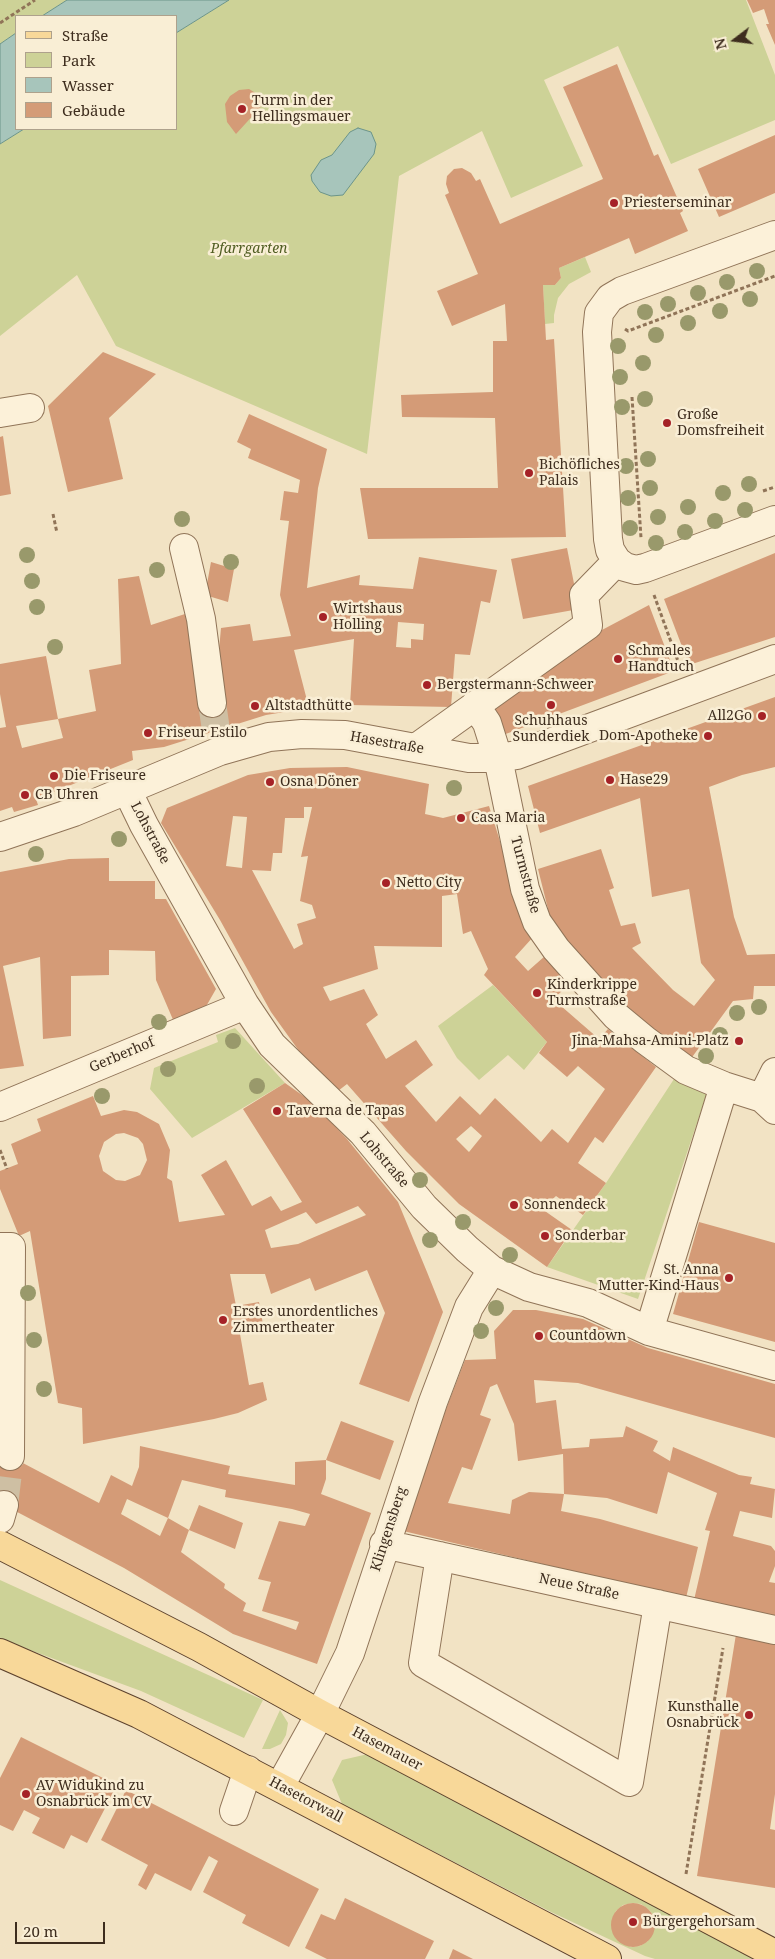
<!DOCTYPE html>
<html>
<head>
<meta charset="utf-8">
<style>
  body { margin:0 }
  #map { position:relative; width:775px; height:1959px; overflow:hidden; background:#f2e3c4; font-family:"Noto Serif",serif }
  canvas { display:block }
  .legend { position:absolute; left:15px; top:15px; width:162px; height:115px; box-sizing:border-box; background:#f9eed5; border:1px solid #aea18c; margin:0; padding:6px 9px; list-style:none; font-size:15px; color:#3e2d1e }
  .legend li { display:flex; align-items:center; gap:10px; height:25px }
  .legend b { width:25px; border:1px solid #aea18c }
  .north { position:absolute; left:710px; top:15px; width:50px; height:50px; -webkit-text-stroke:4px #f9eed5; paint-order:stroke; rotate:255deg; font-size:14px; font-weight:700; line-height:20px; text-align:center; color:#3e2d1e }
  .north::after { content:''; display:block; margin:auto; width:18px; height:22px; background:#3e2d1e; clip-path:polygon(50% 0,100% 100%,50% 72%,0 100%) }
  .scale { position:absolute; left:15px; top:1922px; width:90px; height:22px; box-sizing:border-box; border:2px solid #3e2d1e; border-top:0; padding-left:6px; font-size:15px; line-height:18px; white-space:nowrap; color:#3e2d1e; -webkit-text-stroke:4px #f9eed5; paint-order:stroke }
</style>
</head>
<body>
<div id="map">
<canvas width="775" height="1959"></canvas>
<ul class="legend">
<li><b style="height:6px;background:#f8d899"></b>Straße</li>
<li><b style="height:14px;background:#cdd297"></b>Park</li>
<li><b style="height:14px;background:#a7c5bb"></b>Wasser</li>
<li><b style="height:14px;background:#d49b77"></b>Gebäude</li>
</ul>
<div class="north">N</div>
<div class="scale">20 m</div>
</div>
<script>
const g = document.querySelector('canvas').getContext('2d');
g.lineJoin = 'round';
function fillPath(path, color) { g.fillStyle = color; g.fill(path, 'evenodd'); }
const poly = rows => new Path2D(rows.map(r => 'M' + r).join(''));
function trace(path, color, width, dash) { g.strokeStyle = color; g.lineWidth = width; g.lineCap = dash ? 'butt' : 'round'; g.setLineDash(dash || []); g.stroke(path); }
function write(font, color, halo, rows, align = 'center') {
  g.font = font + ' "Noto Serif",serif'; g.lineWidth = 5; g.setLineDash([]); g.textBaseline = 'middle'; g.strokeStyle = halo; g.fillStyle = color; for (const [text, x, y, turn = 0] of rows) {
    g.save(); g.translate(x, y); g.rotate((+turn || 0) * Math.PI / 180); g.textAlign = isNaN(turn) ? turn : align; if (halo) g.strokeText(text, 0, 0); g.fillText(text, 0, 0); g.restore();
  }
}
fillPath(poly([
  [0,0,67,0,42,16,16,16,16,33,0,44],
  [229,0,746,0,775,75,775,120,671,164,618,46,544,80,583,166,511,198,482,131,399,176,367,454,116,346,77,275,0,336,0,144,24,129,176,129,176,33],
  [585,257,591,272,569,284,558,298,554,315,554,323,545,324,543,285,555,285,561,278,559,268],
  [493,985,547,1042,524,1070,508,1055,479,1080,457,1058,438,1026],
  [235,1028,285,1083,192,1138,150,1089,154,1068,218,1042,216,1035],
  [674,1079,707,1093,638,1299,547,1267,606,1183],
  [0,1580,263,1700,244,1738,141,1691,0,1639],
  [280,1710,288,1723,286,1735,281,1744,270,1749,262,1749],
  [368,1754,760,1959,655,1959,645,1956,551,1912,342,1804,332,1780,342,1760],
  [632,1903,641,1904,648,1909,654,1916,655,1925,648,1941,640,1946,631,1947,615,1937,612,1929,612,1920,616,1911,623,1905]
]), '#cdd297');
const water = poly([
  [67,0,229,0,176,33,176,16,42,16,67,0],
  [16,33,16,129,24,129,0,144,0,44,16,33],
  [358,128,371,132,376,144,374,154,343,195,331,196,320,192,312,181,311,175,321,160,332,155,350,132,358,128]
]);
fillPath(water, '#a7c5bb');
trace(water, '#6c958a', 1);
fillPath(poly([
  [747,0,775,0,775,45,766,24,769,24,764,9,753,13],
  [617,64,654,156,658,154,683,211,680,213,688,231,635,254,629,238,559,268,561,278,555,285,543,285,546,340,554,339,566,537,368,539,360,488,498,488,495,418,402,417,401,395,493,392,493,341,507,341,505,304,452,326,437,291,478,274,445,195,449,193,446,184,447,176,454,169,462,168,471,173,476,181,480,179,500,224,603,179,563,87],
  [249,89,267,100,236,134,227,122,225,104,230,96,239,90],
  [775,135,775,193,719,217,698,169],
  [103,352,156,374,109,418,123,479,68,492,48,406],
  [249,414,327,449,318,488,307,588,360,575,359,585,413,589,419,557,497,570,490,603,481,601,470,655,455,654,451,707,350,705,354,639,294,650,309,708,266,715,164,747,132,751,133,760,36,799,38,805,14,812,12,807,0,811,0,728,6,727,0,694,0,664,46,656,58,719,16,726,22,748,63,738,58,719,96,711,89,670,121,664,118,579,139,576,151,625,185,614,219,650,221,628,250,624,253,641,291,636,280,595,289,521,280,520,284,491,298,493,300,480,248,458,251,449,237,442],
  [398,622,424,624,423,640,411,639,411,648,396,647],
  [3,436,11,494,0,496,0,437],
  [567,548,579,609,523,619,511,559],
  [775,553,775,637,689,665,664,599],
  [211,562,234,569,228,602,205,595],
  [649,605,674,671,503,735,486,708,585,639],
  [775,697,775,767,742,775,709,787,734,917,747,955,775,954,775,986,754,986,753,999,733,1001,690,1060,637,1020,568,944,546,910,548,909,538,869,601,849,614,888,609,890,621,926,635,923,641,943,632,948,673,990,694,1006,715,980,701,963,689,889,652,897,640,798,540,833,528,786],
  [347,767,429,784,425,814,443,818,489,806,523,915,534,936,515,957,528,971,545,956,571,983,553,999,599,1039,608,1029,656,1067,603,1143,595,1137,578,1163,606,1183,583,1215,556,1196,542,1209,572,1230,547,1267,459,1204,406,1151,347,1084,338,1091,307,1062,271,1012,220,920,161,823,167,808,248,775,290,768],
  [304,807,312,807,301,857,308,856,300,901,312,905,316,918,297,924,303,944,294,949,252,870,271,871,273,853,282,853,285,818,304,818],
  [233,816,247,817,242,868,226,866],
  [457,894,463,934,471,931,488,969,484,975,547,1042,539,1053,567,1077,578,1066,605,1089,568,1143,552,1129,541,1142,495,1098,480,1115,460,1096,436,1122,405,1086,433,1065,416,1040,386,1059,366,1024,378,1015,364,989,330,1001,323,987,378,969,374,946,442,947,442,896],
  [471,1126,482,1136,469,1152,456,1139],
  [109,858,109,881,155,881,155,899,166,899,216,989,204,1010,174,1022,156,980,155,951,109,950,109,975,71,976,71,1036,43,1039,40,957,3,966,24,1066,0,1069,0,872,69,859],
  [285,1083,312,1102,347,1139,398,1202,427,1272,443,1312,409,1402,359,1384,385,1313,367,1270,315,1291,310,1278,271,1294,265,1274,230,1274,236,1306,259,1302,264,1330,240,1334,249,1385,263,1382,267,1400,238,1413,214,1419,83,1444,82,1408,58,1403,30,1231,19,1236,0,1189,0,1171,18,1164,11,1144,41,1131,37,1119,93,1096,101,1116,124,1110,137,1112,159,1124,170,1150,167,1178,172,1181,179,1222,225,1215,201,1175,226,1160,252,1206,271,1196,281,1211,302,1202,243,1109],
  [124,1133,138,1138,143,1144,147,1160,140,1175,125,1181,116,1180,103,1171,99,1156,104,1142,116,1134],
  [358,1206,366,1215,298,1244,271,1248,265,1230,306,1212,316,1224],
  [699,1222,775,1243,775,1342,673,1314],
  [513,1310,536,1310,583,1319,648,1348,775,1384,775,1438,578,1383,534,1380,536,1403,556,1400,562,1449,589,1447,590,1439,623,1437,626,1426,658,1441,653,1451,670,1461,673,1447,739,1475,752,1477,750,1484,775,1489,772,1518,740,1511,733,1536,771,1546,775,1551,775,1566,769,1582,775,1583,775,1618,694,1600,710,1531,705,1530,717,1493,668,1472,657,1514,607,1498,564,1494,563,1454,518,1461,514,1424,497,1384,490,1387,480,1415,491,1419,472,1470,462,1467,448,1503,510,1514,512,1500,529,1492,564,1494,561,1511,600,1519,698,1547,686,1598,399,1530,465,1360,496,1359,494,1331],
  [341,1421,394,1441,380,1480,326,1460],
  [140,1446,230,1466,228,1474,295,1485,295,1462,326,1460,326,1479,321,1494,371,1513,317,1664,233,1634,124,1568,0,1503,0,1451,99,1503,111,1475,132,1486,139,1467],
  [182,1480,226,1490,225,1497,292,1509,310,1514,305,1526,279,1521,258,1579,271,1582,262,1611,299,1622,296,1630,243,1611,246,1603,224,1588,225,1584,181,1552,189,1530,235,1549,243,1523,199,1505,189,1530,168,1518,160,1536,121,1514,127,1499,168,1518],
  [737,1628,775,1636,775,1794,770,1829,775,1830,775,1888,697,1876],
  [21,1737,117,1785,87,1843,71,1835,64,1849,32,1833,40,1818,24,1810,13,1831,0,1825,0,1778],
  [126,1790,319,1889,289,1947,242,1923,246,1915,203,1892,218,1861,209,1856,191,1891,155,1873,146,1890,138,1885,148,1865,101,1840],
  [345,1898,434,1941,425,1959,327,1959,305,1948,321,1914,335,1920],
  '611 1925a22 22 0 1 1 44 0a22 22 0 1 1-44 0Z',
  [453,1949,473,1959,449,1959]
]), '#d49b77');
trace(poly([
  [212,703,216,730],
  [4,1505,10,1456]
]), '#cebfa3', 28, [28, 14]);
const minor = poly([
  [775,235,622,291,610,298,599,313,597,332,608,539,610,550,617,561,625,567,636,570,645,568,775,520],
  [0,413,30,408],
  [184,548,201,619,212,703],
  [475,705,487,723,498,758,525,889,537,922,556,949,616,1016,645,1040,686,1070,724,1086,762,1098,775,1110],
  [416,748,588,625,584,595,617,561],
  [127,790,144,825,245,1005,272,1045,363,1133,424,1207,467,1249,492,1270,529,1287,588,1303,649,1331,775,1366],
  [0,837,74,812,220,751,269,737,302,734,345,735,469,758,498,758,517,755,775,659],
  [762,1098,775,1072],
  [0,1107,245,1005],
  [0,1247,11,1247,10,1456],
  [649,1331,724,1086],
  [0,1519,4,1505],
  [384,1544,775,1630],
  [440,1556,423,1663,629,1782,658,1604],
  [280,1786,320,1714,350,1653,433,1402,469,1307,492,1270],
  [234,1811,248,1770]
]);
const major = poly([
  [0,1545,199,1647,320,1714,775,1954],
  [0,1653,139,1714,607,1959]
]);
trace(minor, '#907458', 30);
trace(major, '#5d422d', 30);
trace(poly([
  [0,23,35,0],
  [625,329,628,331,775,276],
  [632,397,641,538],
  [763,491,775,487],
  [53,514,57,533],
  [654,595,679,664],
  [0,1150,7,1169],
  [686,1874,723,1648]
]), '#907458', 3, [4, 2.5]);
trace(minor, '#fcf1d9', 28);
trace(major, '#f8d899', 28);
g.fillStyle = '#99996b';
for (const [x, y] of [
  [757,271],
  [727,282],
  [698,293],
  [750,299],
  [668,304],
  [720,311],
  [645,312],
  [688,323],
  [656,335],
  [618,346],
  [643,363],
  [620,377],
  [645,399],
  [622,407],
  [648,459],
  [626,466],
  [749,484],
  [650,488],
  [723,493],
  [628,498],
  [688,507],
  [745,510],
  [658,517],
  [182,519],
  [715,521],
  [630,528],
  [685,532],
  [656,543],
  [27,555],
  [231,562],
  [157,570],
  [32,581],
  [37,607],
  [55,647],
  [454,788],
  [119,839],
  [36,854],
  [759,1007],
  [737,1013],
  [159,1022],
  [720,1035],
  [233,1041],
  [706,1056],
  [168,1069],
  [257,1086],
  [102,1096],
  [420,1180],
  [463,1222],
  [430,1240],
  [510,1255],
  [28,1293],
  [496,1308],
  [481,1331],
  [34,1340],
  [44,1389]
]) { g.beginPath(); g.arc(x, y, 8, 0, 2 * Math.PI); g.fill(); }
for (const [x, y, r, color] of [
  [242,109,5,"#a52227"],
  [614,203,5,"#a52227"],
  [667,423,5,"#a52227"],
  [529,473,5,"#a52227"],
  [323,617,5,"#a52227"],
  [618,659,5,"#a52227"],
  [427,685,5,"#a52227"],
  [551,705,5,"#a52227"],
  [255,706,5,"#a52227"],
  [762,716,5,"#a52227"],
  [148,733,5,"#a52227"],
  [708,736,5,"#a52227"],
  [54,776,5,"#a52227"],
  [610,780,5,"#a52227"],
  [270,782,5,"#a52227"],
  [25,795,5,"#a52227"],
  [461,818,5,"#a52227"],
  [386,883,5,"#a52227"],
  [537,993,5,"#a52227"],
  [739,1041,5,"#a52227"],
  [277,1111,5,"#a52227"],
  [514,1205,5,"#a52227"],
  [545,1236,5,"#a52227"],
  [729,1278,5,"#a52227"],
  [223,1320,5,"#a52227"],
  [539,1336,5,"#a52227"],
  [749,1715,5,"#a52227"],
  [26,1794,5,"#a52227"],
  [633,1922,5,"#a52227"]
]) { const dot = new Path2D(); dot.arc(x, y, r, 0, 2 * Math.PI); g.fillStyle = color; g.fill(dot); trace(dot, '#f9eed5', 2); }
write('14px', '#3e2d1e', '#f9eed5', [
  ["Turm in der",252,101],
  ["Hellingsmauer",252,117],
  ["Priesterseminar",624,203],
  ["Große",677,415],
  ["Domsfreiheit",677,431],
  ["Bichöfliches",539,465],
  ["Palais",539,481],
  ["Wirtshaus",333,609],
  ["Holling",333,625],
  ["Schmales",628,651],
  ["Handtuch",628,667],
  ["Bergstermann-Schweer",437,685],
  ["Altstadthütte",265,706],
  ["All2Go",752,716,"right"],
  ["Schuhhaus",551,721,"center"],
  ["Sunderdiek",551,737,"center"],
  ["Friseur Estilo",158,733],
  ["Dom-Apotheke",698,736,"right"],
  ["Die Friseure",64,776],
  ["Hase29",620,780],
  ["Osna Döner",280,782],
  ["CB Uhren",35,795],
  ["Casa Maria",471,818],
  ["Netto City",396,883],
  ["Kinderkrippe",547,985],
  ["Turmstraße",547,1001],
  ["Jina-Mahsa-Amini-Platz",729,1041,"right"],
  ["Taverna de Tapas",287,1111],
  ["Sonnendeck",524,1205],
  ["Sonderbar",555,1236],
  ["St. Anna",719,1270,"right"],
  ["Mutter-Kind-Haus",719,1286,"right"],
  ["Erstes unordentliches",233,1312],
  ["Zimmertheater",233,1328],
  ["Countdown",549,1336],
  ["Kunsthalle",739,1707,"right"],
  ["Osnabrück",739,1723,"right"],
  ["AV Widukind zu",36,1786],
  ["Osnabrück im CV",36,1802],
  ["Bürgergehorsam",643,1922]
], 'left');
write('italic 14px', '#505d22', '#f9eed5', [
  ["Pfarrgarten",249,249]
]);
write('14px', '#3e2d1e', '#f9eed5', [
  ["Hasestraße",387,743,10],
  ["Lohstraße",150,833,62],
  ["Turmstraße",525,875,75],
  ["Gerberhof",122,1055,-23],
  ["Lohstraße",384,1160,50],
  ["Klingensberg",389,1529,-72],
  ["Neue Straße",579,1587,12],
  ["Hasemauer",387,1749,28],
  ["Hasetorwall",306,1800,28]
]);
</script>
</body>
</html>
